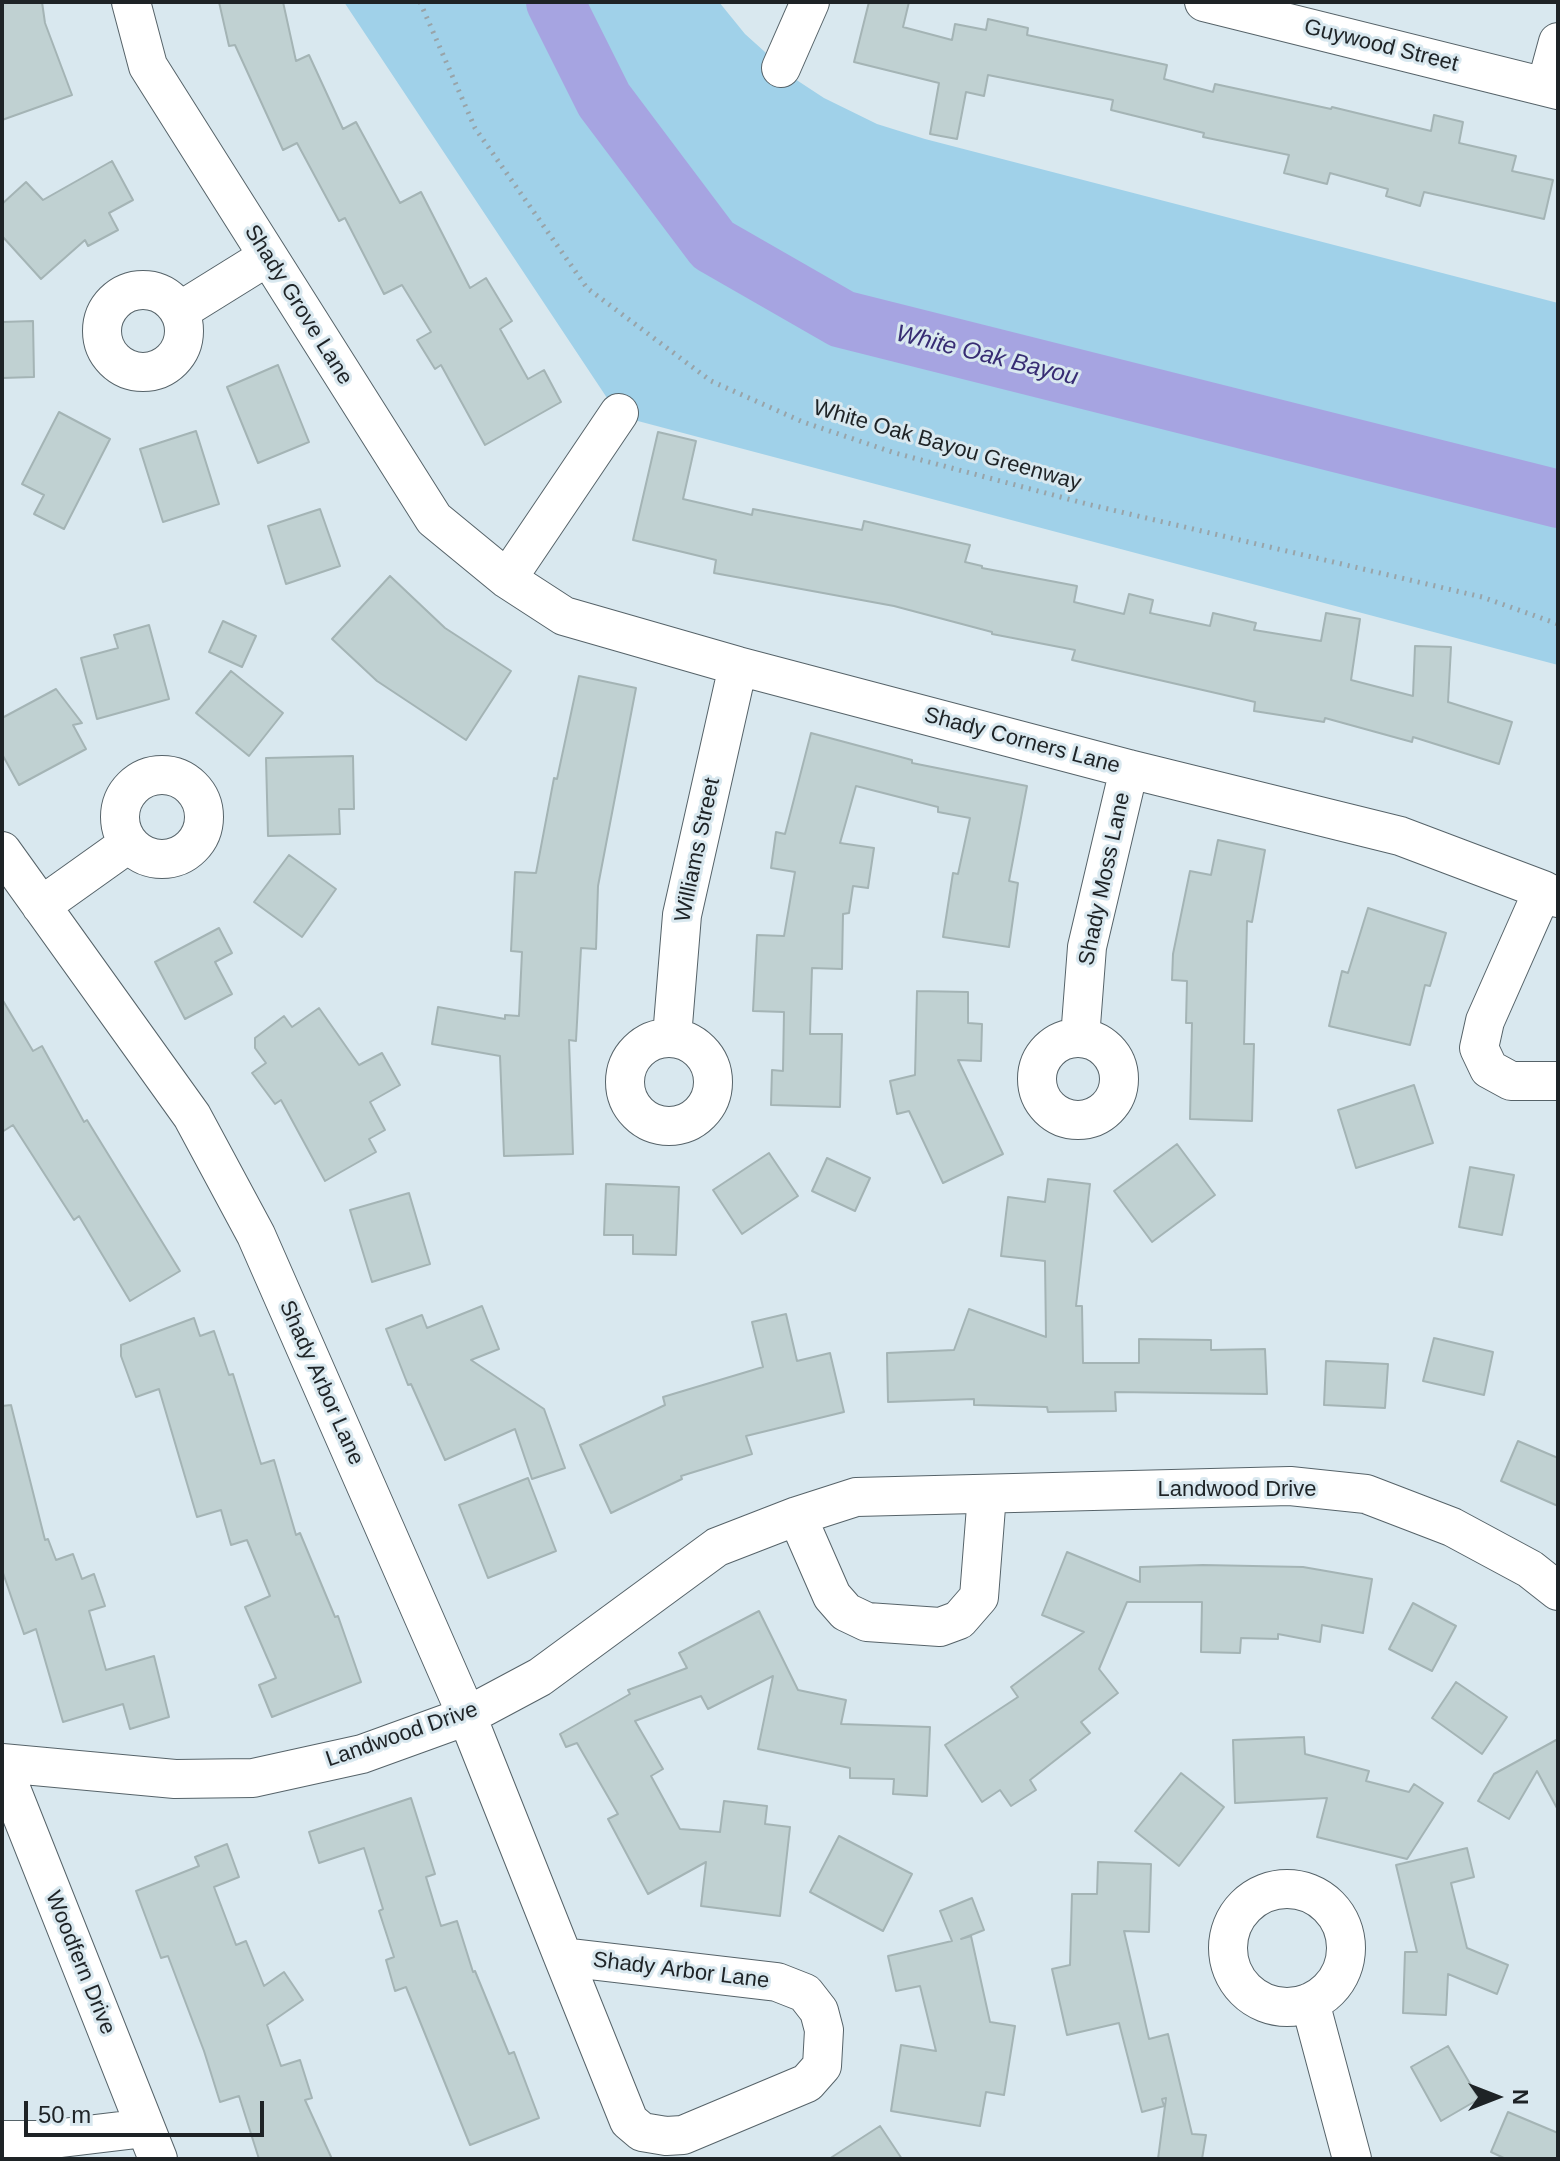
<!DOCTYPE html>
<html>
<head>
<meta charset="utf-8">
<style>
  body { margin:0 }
  #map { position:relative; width:1560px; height:2161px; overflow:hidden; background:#d9e8ef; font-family:Arial,sans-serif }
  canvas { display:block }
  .frame { position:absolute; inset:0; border:4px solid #1e2326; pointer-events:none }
  .north { position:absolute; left:1456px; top:2057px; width:80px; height:80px; -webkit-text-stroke:6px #d9e8ef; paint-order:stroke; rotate:90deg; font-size:22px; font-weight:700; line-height:32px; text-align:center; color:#1e2326 }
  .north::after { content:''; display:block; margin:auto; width:28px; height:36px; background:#1e2326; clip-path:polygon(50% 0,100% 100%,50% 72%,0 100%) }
  .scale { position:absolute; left:24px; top:2101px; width:240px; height:36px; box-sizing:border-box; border:4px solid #1e2326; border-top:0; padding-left:10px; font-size:24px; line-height:28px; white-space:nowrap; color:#1e2326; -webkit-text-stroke:6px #d9e8ef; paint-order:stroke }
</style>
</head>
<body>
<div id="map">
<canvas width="1560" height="2161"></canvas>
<div class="frame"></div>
<div class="north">N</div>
<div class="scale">50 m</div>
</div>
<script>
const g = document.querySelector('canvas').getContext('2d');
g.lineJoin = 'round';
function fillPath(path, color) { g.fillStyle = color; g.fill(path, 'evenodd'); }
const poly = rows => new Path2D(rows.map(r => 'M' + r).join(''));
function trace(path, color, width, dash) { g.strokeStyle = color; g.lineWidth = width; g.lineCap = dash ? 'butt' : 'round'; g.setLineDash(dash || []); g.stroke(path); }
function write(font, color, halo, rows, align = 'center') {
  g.font = font + ' Arial,sans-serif'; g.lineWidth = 6; g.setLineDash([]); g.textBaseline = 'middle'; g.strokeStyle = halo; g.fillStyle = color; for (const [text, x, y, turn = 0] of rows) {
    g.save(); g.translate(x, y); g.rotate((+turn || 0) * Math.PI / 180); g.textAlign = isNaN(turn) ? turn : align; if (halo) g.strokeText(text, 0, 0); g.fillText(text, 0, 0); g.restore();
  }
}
fillPath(poly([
  [344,2,719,2,745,34,795,79,824,98,877,124,925,139,1558,303,1558,665,619,416]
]), '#a0d1e9');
trace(poly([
  [555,2,604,100,713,245,842,319,1558,499]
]), '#a6a4e1', 58);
const building = poly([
  [2,2,42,2,45,23,72,95,2,120,2,2],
  [219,2,283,2,296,61,309,55,343,129,356,122,400,203,421,192,470,288,486,278,512,321,500,329,528,379,544,370,561,402,485,445,441,365,435,369,417,340,431,332,402,285,384,294,345,218,339,221,297,143,283,150,235,45,229,46,219,2],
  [869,2,909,2,903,27,952,40,955,24,986,30,988,19,1028,28,1027,35,1167,65,1164,79,1213,92,1215,84,1331,109,1332,107,1431,131,1434,115,1463,122,1459,143,1516,156,1512,171,1553,180,1544,219,1424,192,1420,206,1386,196,1388,189,1330,173,1327,184,1284,173,1289,155,1203,137,1204,133,1111,110,1113,100,988,75,984,96,966,92,957,139,930,134,939,83,854,62,869,2],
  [112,161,133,200,109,213,118,230,88,246,85,240,41,279,2,236,2,204,26,182,43,200,112,161],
  [33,321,34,377,2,378,2,322,33,321],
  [278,365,309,442,258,463,227,387,278,365],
  [59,412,110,439,64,529,34,514,44,495,22,484,59,412],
  [196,431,219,504,163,522,140,449,196,431],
  [658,432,696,441,683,499,752,515,753,509,862,530,864,521,970,545,965,562,982,566,982,568,1077,586,1074,602,1124,614,1129,594,1153,600,1150,613,1210,626,1213,613,1256,623,1254,630,1321,641,1326,613,1360,619,1351,680,1413,696,1415,646,1451,647,1448,702,1512,722,1499,764,1413,737,1412,742,1325,718,1324,722,1254,711,1255,702,1072,660,1075,650,992,634,992,632,894,606,714,573,716,560,633,540,658,432],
  [320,509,340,566,286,584,268,526,320,509],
  [390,576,445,628,511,671,466,740,377,681,332,639,390,576],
  [223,621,256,636,242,667,209,652,223,621],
  [149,625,169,699,97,719,81,658,118,648,114,635,149,625],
  [231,671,283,713,249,756,196,713,231,671],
  [579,676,636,688,598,886,596,949,581,948,576,1041,569,1040,573,1154,504,1156,500,1056,432,1044,438,1007,505,1019,505,1015,519,1016,522,952,511,951,515,872,536,873,554,778,557,779,579,676],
  [56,689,82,723,73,725,86,749,19,785,2,754,2,718,56,689],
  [811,733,912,760,912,763,1027,786,1009,881,1018,883,1009,947,943,937,953,873,958,874,970,818,938,812,938,807,856,786,840,843,874,848,868,888,853,886,849,913,843,914,842,969,812,968,810,1034,842,1034,840,1107,771,1105,772,1070,783,1071,784,1012,753,1011,757,935,784,936,795,872,771,868,776,832,785,834,811,733],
  [353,756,354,809,339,809,340,834,268,836,266,758,353,756],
  [1218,840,1265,850,1252,922,1247,921,1244,1044,1254,1044,1252,1121,1190,1119,1192,1023,1186,1023,1187,981,1172,980,1173,954,1190,871,1211,875,1218,840],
  [289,855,336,889,302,937,254,902,289,855],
  [1368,908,1446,933,1430,986,1425,985,1410,1045,1329,1026,1342,971,1348,973,1368,908],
  [219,928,232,953,215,962,232,994,185,1019,155,962,219,928],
  [917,991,968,992,968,1023,982,1024,981,1061,958,1060,1003,1154,943,1183,909,1111,897,1114,890,1081,915,1075,917,991],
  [2,999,33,1051,42,1046,84,1122,87,1120,180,1271,130,1301,79,1216,74,1220,13,1125,2,1132,2,999],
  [319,1008,359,1065,382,1053,400,1085,370,1102,385,1130,369,1139,376,1152,325,1181,281,1100,275,1104,252,1073,266,1063,255,1048,255,1038,284,1016,292,1027,319,1008],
  [1414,1085,1433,1143,1356,1168,1338,1110,1414,1085],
  [1177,1144,1215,1195,1152,1242,1114,1191,1177,1144],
  [769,1153,798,1196,742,1234,713,1190,769,1153],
  [827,1158,870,1178,855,1211,812,1191,827,1158],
  [1470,1167,1514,1175,1502,1235,1459,1227,1470,1167],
  [1048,1179,1090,1184,1076,1306,1082,1306,1083,1363,1139,1363,1139,1339,1211,1340,1211,1350,1265,1349,1267,1394,1115,1392,1116,1411,1048,1412,1047,1407,974,1405,974,1399,888,1402,887,1353,954,1350,969,1309,1046,1337,1045,1261,1001,1256,1008,1197,1045,1202,1048,1179],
  [606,1184,679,1187,676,1255,633,1254,633,1235,604,1235,606,1184],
  [409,1193,430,1264,372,1282,350,1210,409,1193],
  [482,1306,499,1349,471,1360,544,1409,565,1468,532,1479,515,1429,445,1460,411,1384,408,1385,386,1329,422,1315,427,1328,482,1306],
  [786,1314,797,1361,830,1353,844,1412,746,1436,752,1454,681,1476,682,1479,611,1513,580,1445,665,1405,663,1397,763,1367,752,1322,786,1314],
  [194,1318,200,1336,214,1331,229,1375,233,1374,261,1464,274,1460,296,1535,300,1533,335,1617,338,1616,361,1682,272,1717,259,1685,276,1678,245,1607,270,1596,247,1540,231,1545,221,1510,197,1517,159,1389,136,1397,121,1356,121,1345,194,1318],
  [1434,1338,1493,1352,1484,1395,1423,1381,1434,1338],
  [1326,1361,1388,1364,1385,1408,1324,1405,1326,1361],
  [11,1405,45,1540,48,1539,56,1560,73,1554,82,1579,94,1574,105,1606,89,1611,106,1670,154,1656,169,1717,130,1729,123,1704,63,1722,36,1629,24,1634,2,1570,2,1406,11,1405],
  [1518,1441,1558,1458,1558,1506,1501,1481,1518,1441],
  [528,1478,556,1551,488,1578,459,1505,528,1478],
  [1067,1552,1140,1582,1140,1567,1203,1565,1303,1567,1372,1579,1363,1633,1322,1625,1320,1642,1278,1634,1278,1639,1241,1638,1240,1653,1201,1652,1202,1602,1127,1602,1099,1669,1118,1693,1081,1722,1090,1733,1030,1780,1036,1790,1011,1806,1000,1790,982,1802,945,1745,1018,1697,1011,1687,1084,1632,1042,1615,1067,1552],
  [1413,1603,1456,1626,1432,1671,1389,1649,1413,1603],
  [759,1611,798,1690,846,1700,841,1724,930,1727,927,1796,893,1794,894,1779,850,1778,850,1768,758,1749,773,1676,708,1709,701,1696,635,1721,663,1769,651,1776,680,1829,720,1832,724,1801,767,1806,765,1824,790,1827,780,1916,701,1906,706,1862,648,1894,608,1819,618,1814,577,1743,566,1747,560,1734,630,1694,628,1690,687,1668,679,1653,759,1611],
  [1456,1682,1507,1717,1482,1754,1432,1718,1456,1682],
  [1304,1737,1305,1754,1369,1771,1366,1781,1409,1792,1414,1784,1443,1803,1407,1859,1317,1837,1327,1798,1235,1803,1233,1740,1304,1737],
  [1558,1739,1558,1810,1537,1771,1509,1819,1478,1801,1494,1774,1558,1739],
  [1181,1773,1224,1807,1179,1866,1135,1831,1181,1773],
  [411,1798,435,1874,426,1877,441,1926,457,1921,473,1972,475,1971,509,2054,514,2052,539,2118,470,2145,406,1987,395,1991,386,1960,394,1957,379,1911,383,1909,364,1848,319,1863,309,1832,411,1798],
  [839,1836,912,1874,883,1931,810,1892,839,1836],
  [227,1844,239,1877,214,1887,236,1945,246,1941,264,1986,284,1972,303,2000,267,2025,281,2066,300,2060,312,2098,305,2100,332,2159,259,2159,239,2096,220,2102,204,2051,168,1956,161,1958,136,1891,199,1866,195,1857,227,1844],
  [1467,1848,1474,1877,1451,1883,1467,1948,1508,1965,1497,1994,1448,1974,1446,2015,1403,2013,1405,1952,1417,1952,1396,1865,1467,1848],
  [1098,1862,1151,1864,1149,1932,1124,1931,1149,2039,1168,2034,1192,2134,1206,2135,1202,2159,1158,2159,1166,2098,1162,2099,1164,2106,1142,2112,1119,2023,1067,2035,1052,1969,1070,1965,1072,1894,1097,1894,1098,1862],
  [972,1898,984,1930,961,1939,971,1936,990,2022,1015,2026,1004,2095,986,2092,980,2126,891,2111,901,2045,936,2051,920,1986,896,1991,888,1956,952,1941,940,1911,972,1898],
  [1448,2046,1479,2099,1441,2121,1411,2067,1448,2046],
  [1508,2112,1558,2133,1558,2159,1506,2159,1491,2152,1508,2112],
  [880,2126,902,2159,829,2159,880,2126]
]);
fillPath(building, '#c0d1d2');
trace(building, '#a4b4b5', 2);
const street = poly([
  [131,2,148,66,434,519,507,579,564,616,738,666,1129,769,1400,836,1543,890,1558,898],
  [1204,2,1558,90],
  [781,68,810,2],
  [1546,86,1558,42],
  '102 331a41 41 0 1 1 82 0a41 41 0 1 1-82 0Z',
  [180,311,267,257],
  [507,579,619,413],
  '120 817a42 42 0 1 1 84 0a42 42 0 1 1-84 0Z',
  [2,851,192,1116,256,1235,467,1716,563,1957,629,2121,642,2132,666,2136,683,2135,807,2083,822,2066,824,2030,819,2011,805,1993,777,1982,563,1957],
  [1543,890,1485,1021,1479,1048,1489,1069,1511,1081,1558,1081],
  [41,906,128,844],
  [672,1037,682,915,738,666],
  '625 1082a44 44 0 1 1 88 0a44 44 0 1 1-88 0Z',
  [1080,1038,1087,947,1129,769],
  '1037 1079a41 41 0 1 1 82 0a41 41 0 1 1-82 0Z',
  [797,1516,832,1596,846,1612,867,1622,940,1627,959,1620,979,1597,987,1494],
  [2,1763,175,1779,253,1778,362,1754,467,1716,540,1677,717,1547,797,1516,856,1497,1290,1486,1366,1494,1452,1527,1530,1569,1558,1591],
  [2,1766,158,2159],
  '1228 1948a59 59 0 1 1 118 0a59 59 0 1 1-118 0Z',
  [1310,2002,1352,2159],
  [2,2140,45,2140,145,2128]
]);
trace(street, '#566369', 40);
trace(poly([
  [420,2,475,128,587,288,711,381,803,422,895,453,1087,504,1482,597,1558,624]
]), '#98a4a9', 5, [2, 6]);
trace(street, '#fff', 38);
write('22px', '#1e2326', '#d9e8ef', [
  ["Guywood Street",1381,46,14],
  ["Shady Grove Lane",298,305,58],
  ["White Oak Bayou Greenway",947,446,16],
  ["Shady Corners Lane",1022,741,15],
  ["Williams Street",698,850,-78],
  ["Shady Moss Lane",1105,879,-78],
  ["Shady Arbor Lane",321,1383,66],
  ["Landwood Drive",1237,1490],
  ["Landwood Drive",402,1735,-19],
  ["Woodfern Drive",80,1963,68],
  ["Shady Arbor Lane",681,1971,7]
]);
write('italic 24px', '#372c73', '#d9e8ef', [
  ["White Oak Bayou",987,356,14]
]);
</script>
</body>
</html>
